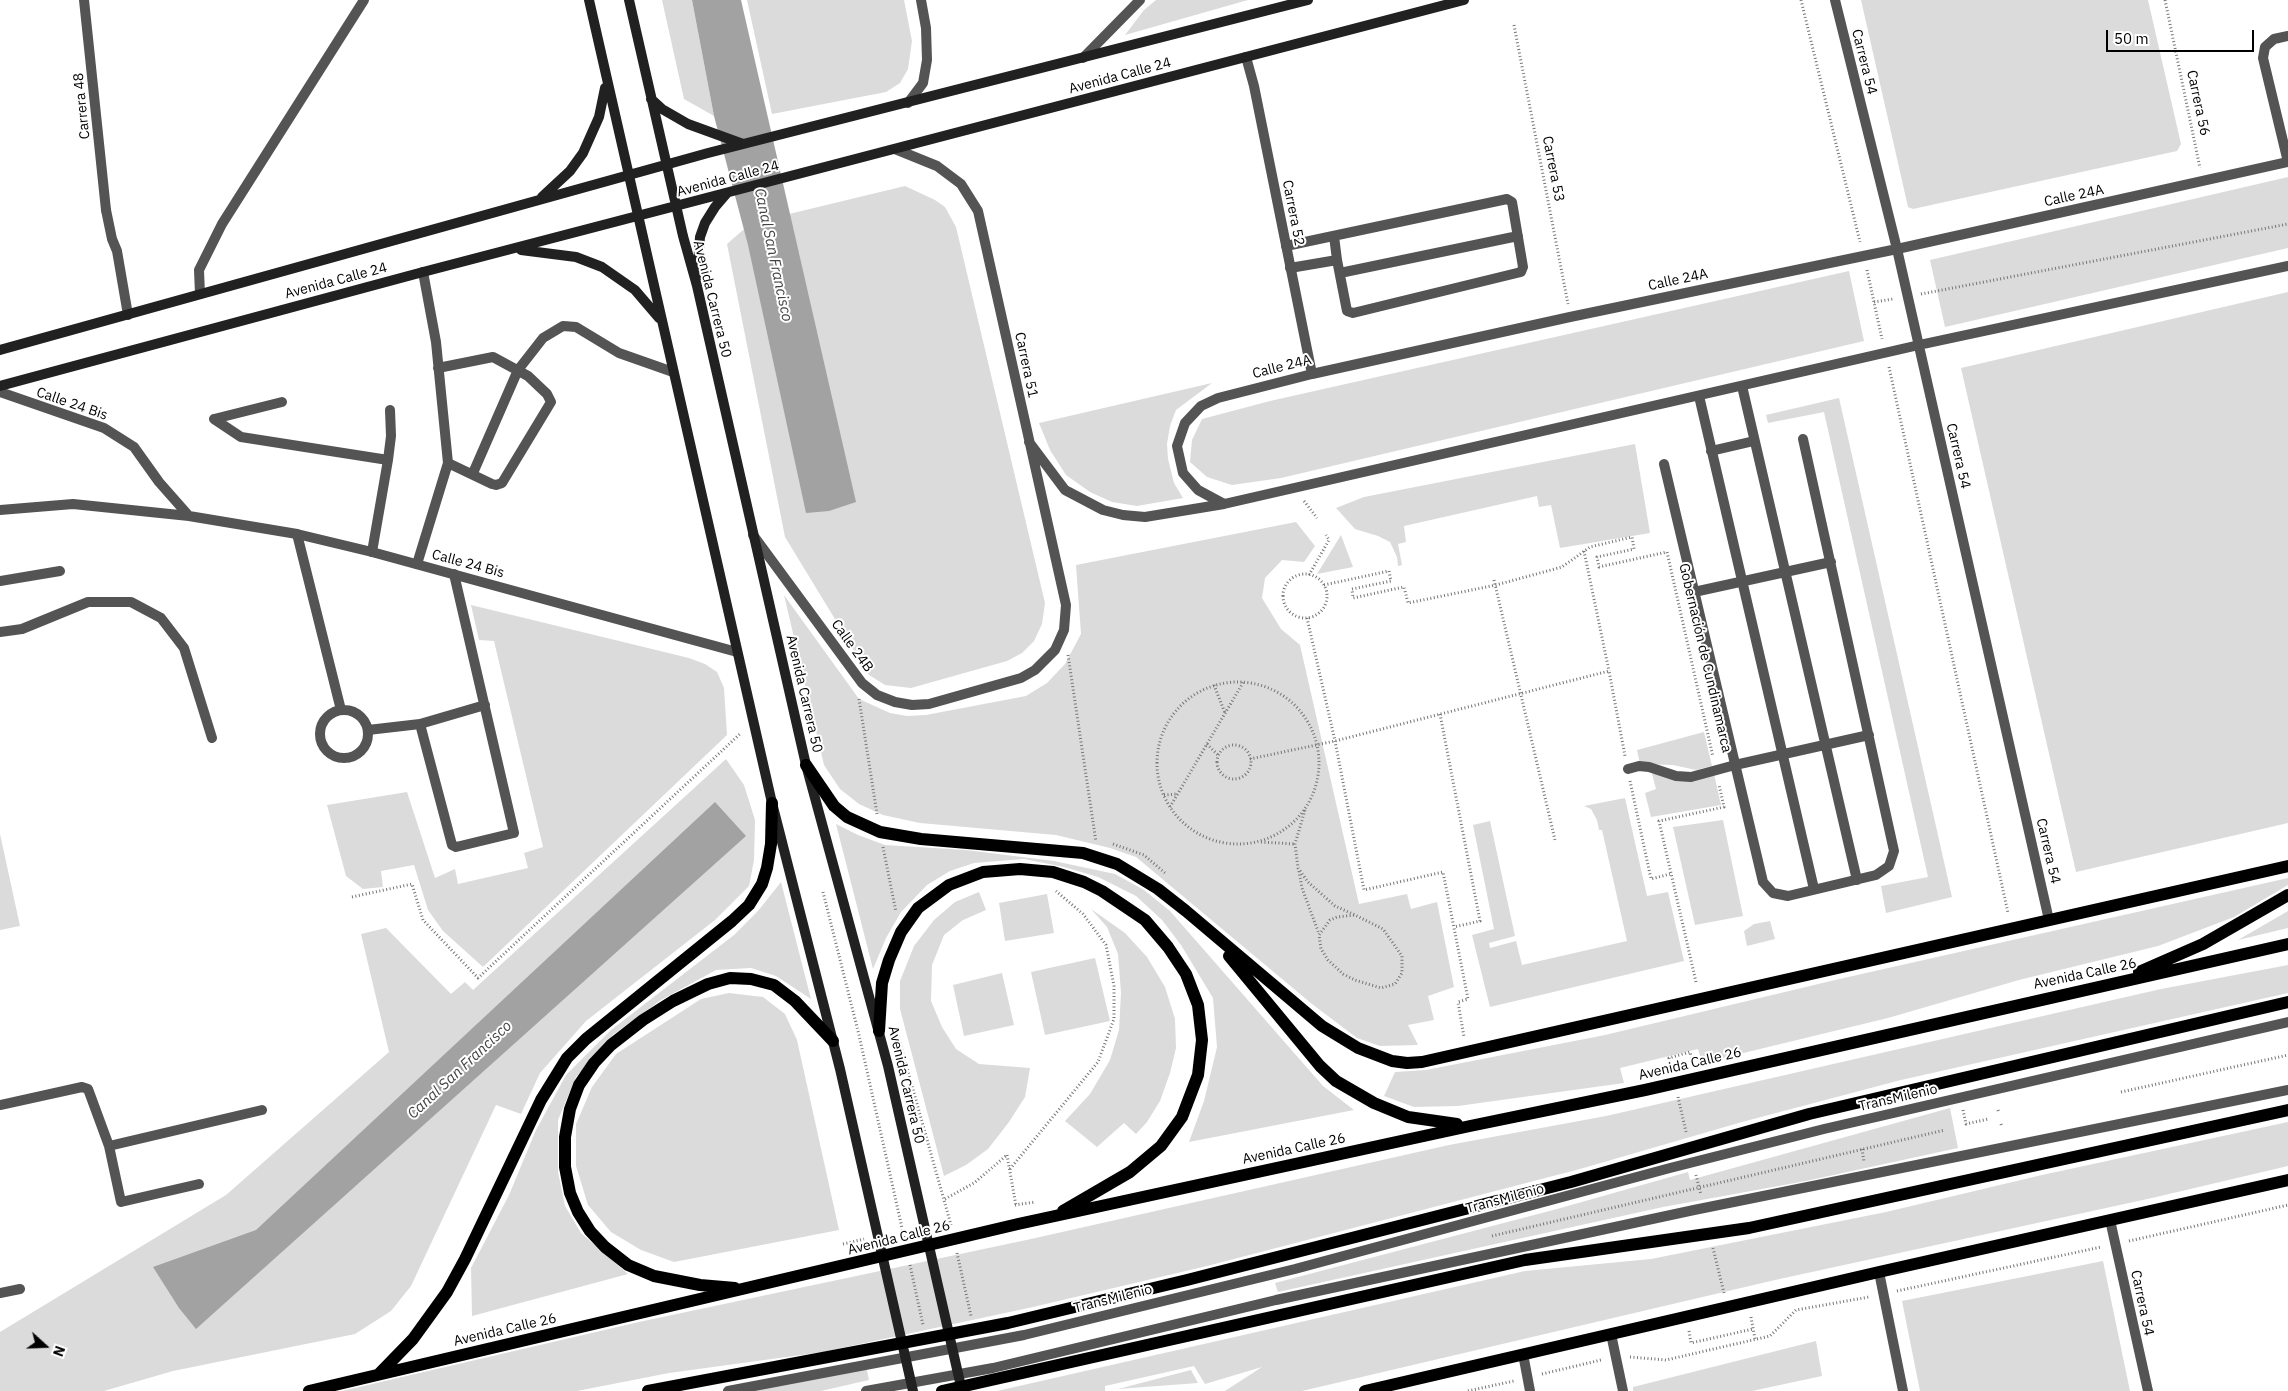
<!DOCTYPE html>
<html>
<head>
<meta charset="utf-8">
<style>
  body { margin:0 }
  #map { position:relative; width:2288px; height:1391px; overflow:hidden; background:#fff; font-family:"IBM Plex Sans",sans-serif }
  canvas { display:block }
  .north { position:absolute; left:20px; top:1321px; width:50px; height:50px; -webkit-text-stroke:4px #fff; paint-order:stroke; rotate:110deg; font-size:14px; font-weight:700; line-height:20px; text-align:center; color:#000 }
  .north::after { content:''; display:block; margin:auto; width:18px; height:22px; background:#000; clip-path:polygon(50% 0,100% 100%,50% 72%,0 100%) }
  .scale { position:absolute; left:2106px; top:30px; width:148px; height:22px; box-sizing:border-box; border:2px solid #000; border-top:0; padding-left:6px; font-size:15px; line-height:18px; white-space:nowrap; color:#000; -webkit-text-stroke:4px #fff; paint-order:stroke }
</style>
</head>
<body>
<div id="map">
<canvas width="2288" height="1391"></canvas>
<div class="north">N</div>
<div class="scale">50 m</div>
</div>
<script>
const g = document.querySelector('canvas').getContext('2d');
g.lineJoin = 'round';
function fillPath(path, color) { g.fillStyle = color; g.fill(path, 'evenodd'); }
const poly = rows => new Path2D(rows.map(r => 'M' + r).join(''));
function trace(path, color, width, dash) { g.strokeStyle = color; g.lineWidth = width; g.lineCap = dash ? 'butt' : 'round'; g.setLineDash(dash || []); g.stroke(path); }
function write(font, color, halo, rows, align = 'center') {
  g.font = font + ' "IBM Plex Sans",sans-serif'; g.lineWidth = 4; g.setLineDash([]); g.textBaseline = 'middle'; g.strokeStyle = halo; g.fillStyle = color; for (const [text, x, y, turn = 0] of rows) {
    g.save(); g.translate(x, y); g.rotate((+turn || 0) * Math.PI / 180); g.textAlign = isNaN(turn) ? turn : align; if (halo) g.strokeText(text, 0, 0); g.fillText(text, 0, 0); g.restore();
  }
}
fillPath(poly([
  [662,0,692,0,714,116,684,99],
  [747,0,904,0,912,41,908,69,900,83,886,92,772,114],
  [1156,0,1248,0,1125,35,1144,10],
  [1861,0,2148,0,2181,144,2177,151,1913,209,1908,207],
  [2288,177,2288,248,1945,327,1930,260],
  [905,186,935,200,945,207,956,227,1045,603,1042,624,1034,641,1022,653,1007,661,911,688,885,685,869,675,785,537,727,244,743,230,789,214],
  [1849,271,1864,341,1281,478,1232,485,1207,477,1190,462,1192,440,1202,419,1270,401],
  [2288,292,2288,823,2076,872,1961,368],
  [1212,383,1176,410,1170,426,1167,444,1168,459,1174,483,1183,498,1137,506,1112,502,1090,492,1066,475,1050,450,1039,423],
  [1839,398,1952,897,1886,913,1881,886,1928,877,1824,412,1768,423,1766,415],
  [1635,444,1650,533,1560,548,1551,505,1539,507,1537,496,1404,526,1406,542,1398,544,1402,565,1398,566,1397,557,1390,542,1378,536,1355,529,1336,508,1364,497],
  [1296,522,1315,546,1304,562,1282,560,1265,578,1262,598,1281,629,1300,645,1359,904,1407,894,1411,909,1437,902,1454,987,1428,996,1434,1020,1408,1025,1418,1045,1380,1046,1357,1038,1312,1004,1136,857,1110,848,1056,835,920,823,883,815,859,804,840,789,824,765,784,595,859,699,890,713,907,716,926,715,1026,696,1047,683,1065,664,1081,634,1076,565],
  [1341,535,1353,567,1317,574],
  [471,605,689,658,705,664,717,672,724,688,727,735,483,967,443,931,428,910,414,865,381,871,383,887,363,889,346,876,327,805,407,792,435,878,455,869,458,884,528,868,524,853,543,847,494,641,479,640],
  [1704,732,1712,766,1696,770,1673,765,1640,764,1637,750],
  [726,759,744,785,755,820,754,860,749,886,715,920,586,1021,540,1073,521,1114,496,1105,411,1286,391,1311,355,1334,173,1371,104,1391,0,1391,0,1332,226,1195,389,1052,361,934,386,928,451,994,465,982,473,990],
  [1652,774,1714,774,1721,805,1651,817,1645,793,1656,789],
  [1625,798,1647,896,1668,892,1684,961,1490,1007,1472,935,1494,929,1473,825,1490,821,1515,936,1489,943,1490,948,1516,941,1522,965,1627,941,1602,830,1599,830,1597,820,1591,809,1584,806],
  [1723,820,1743,916,1695,925,1673,827],
  [836,824,858,835,885,845,966,850,1054,861,1115,874,1144,890,1170,911,1323,1086,1354,1110,1189,1142,1204,1101,1217,1047,1213,998,1181,945,1162,920,1136,896,1098,877,1064,867,1024,859,974,863,950,871,927,885,901,912,886,938,873,969],
  [0,834,20,926,0,930],
  [2288,878,2288,885,2234,917,2158,946,2019,980,1888,1018,1702,1063,1698,1049,1620,1068,1624,1083,1458,1106,1414,1107,1384,1096,1395,1072,1426,1070,1605,1035,1835,980],
  [781,882,811,999,776,976,751,968,716,970,661,1000,614,1034,576,1077,558,1120,558,1172,565,1206,581,1233,628,1274,472,1316,471,1268,509,1195,536,1130,566,1075,611,1030,734,935,758,911],
  [979,892,986,910,963,920,944,935,932,965,931,1001,942,1027,956,1049,979,1064,1030,1068,1025,1097,1009,1122,988,1149,966,1165,944,1176,900,1009,900,981,914,946,934,920,955,902],
  [1047,894,1054,933,1005,941,999,903],
  [1091,909,1125,933,1147,957,1165,987,1175,1019,1176,1048,1170,1073,1160,1101,1147,1122,1136,1134,1124,1123,1097,1147,1065,1121,1090,1094,1110,1060,1119,1030,1121,993,1118,954,1107,927],
  [2288,911,2288,928,2238,940],
  [1770,921,1775,939,1747,946,1744,931,1754,924],
  [1095,958,1110,1021,1045,1035,1031,972],
  [2288,965,2288,993,1901,1080,1742,1122,1580,1169,1207,1266,1033,1307,823,1352,669,1373,577,1391,342,1391,639,1322,1031,1239,1449,1145,1606,1116,2161,989],
  [1002,973,1014,1025,964,1036,953,985],
  [729,993,763,997,785,1014,797,1040,839,1230,674,1262,641,1250,611,1232,588,1205,576,1166,576,1124,592,1087,616,1054,701,999],
  [1950,1108,1958,1148,1806,1181,1663,1207,1278,1292,1275,1283,1557,1209,1688,1172,1690,1180],
  [2288,1122,2288,1166,2152,1198,1775,1280,1302,1391,1225,1391,1262,1367,1205,1384,1194,1366,1105,1386,1105,1391,997,1391,1525,1271,1651,1259,1886,1212,2042,1175],
  [2103,1261,2130,1391,1920,1391,1902,1301],
  [1816,1341,1822,1376,1752,1391,1633,1391,1633,1387],
  [866,1366,869,1380,821,1391,753,1391],
  [1191,1370,1198,1383,1118,1389]
]), '#dbdbdb');
fillPath(poly([
  [692,0,741,0,856,502,829,511,806,513,748,245,714,116],
  [715,802,746,836,196,1329,179,1308,153,1267,256,1230]
]), '#a2a2a2');
trace(poly([
  [1801,0,1860,242],
  [2165,0,2200,168],
  [1514,25,1568,304],
  [1867,270,1882,339],
  [1921,294,2288,224],
  [1874,302,1893,299],
  [1889,367,2008,913],
  [1304,501,1317,518],
  [1584,551,1609,671],
  '1283 596a22 22 0 1 1 44 0a22 22 0 1 1-44 0Z',
  [1309,575,1329,540,1326,535],
  [1494,580,1555,840],
  [1324,585,1389,571,1391,581,1352,589,1353,598,1404,587,1408,603,1496,585,1562,567,1590,547,1632,537,1634,549,1597,557,1599,567,1667,552,1713,757],
  [1307,618,1335,741,1364,890,1443,872,1468,999,1458,1002,1464,1037],
  [1068,655,1096,842],
  '1157 763a81 81 0 1 1 162 0a81 81 0 1 1-162 0Z',
  [1214,685,1225,713],
  [859,699,877,814],
  [1440,714,1480,921,1454,927],
  [1207,744,1218,755],
  '1217 762a17 17 0 1 1 34 0a17 17 0 1 1-34 0Z',
  [1250,759,1335,741,1609,671,1625,756],
  [1630,781,1651,879,1670,874],
  [1164,795,1177,794],
  [1170,807,1244,681],
  [1305,810,1295,844,1298,868,1308,882,1335,906,1355,915,1383,929,1402,956,1402,973,1395,984,1381,988,1355,980,1343,974,1328,960,1321,949,1319,935,1330,920,1337,917,1355,915],
  [1261,842,1295,844],
  [1113,844,1144,855,1165,873],
  [883,847,896,912],
  [1299,871,1302,888,1319,934],
  [823,892,859,1035,904,1237],
  [352,897,412,884,423,920,478,978,741,733],
  [1696,982,1659,821,1724,807,1719,785],
  [896,1029,951,1225],
  [1672,1069,1669,1058,1690,1052,1693,1063,1691,1063],
  [2121,1092,2288,1055],
  [1678,1097,1686,1132],
  [1963,1110,1966,1124,1988,1119],
  [1998,1110,1999,1113],
  [2001,1124,2002,1127],
  [1862,1149,1864,1162],
  [1007,1155,1016,1206],
  [1010,1169,1098,1062,1114,1019,1114,986,1106,945,1083,914,1056,891],
  [1696,1175,1701,1195],
  [945,1199,974,1183,1007,1155],
  [1015,1205,1035,1202],
  [1492,1236,1945,1130],
  [2129,1241,2288,1205],
  [843,1244,864,1239],
  [1713,1248,1724,1293],
  [957,1253,971,1316],
  [910,1265,923,1325],
  [1897,1291,2101,1247],
  [1751,1317,1755,1339],
  [1689,1331,1691,1343,1753,1329],
  [1630,1357,1666,1360,1770,1336,1796,1310,1869,1297],
  [1542,1374,1601,1360],
  [1468,1391,1514,1381]
]), '#767676', 3, [1, 2.5]);
trace(poly([
  [1083,58,1140,0],
  [2288,162,2263,58,2265,47,2274,39,2288,36],
  [106,210,112,239,117,251,128,315],
  [1334,236,1337,260],
  [1286,246,1507,199,1512,202,1523,267,1521,272,1353,313,1347,311,1337,260,1290,268],
  [1340,273,1518,236],
  [200,294,199,270,222,224,364,0],
  [438,368,493,357,528,376,547,394,551,402,502,483,496,485,492,484,448,463],
  [1742,386,1857,880],
  [1699,396,1814,889],
  [214,419,241,437,388,460,391,436,390,410],
  [214,419,282,402],
  [1711,451,1754,441],
  [1664,464,1763,882,1773,893,1788,896,1876,875,1889,866,1894,851,1803,439],
  [473,473,518,370,543,338,563,326,576,327,619,353,673,372],
  [297,534,341,710],
  [372,552,388,460],
  [417,564,448,463,436,342,423,272],
  [0,581,60,571],
  [1694,592,1831,562],
  [0,632,22,629,88,602,131,602,161,618,184,648,212,738],
  '320 734a24 24 0 1 1 48 0a24 24 0 1 1-48 0Z',
  [420,724,452,845,456,847,514,833,454,574],
  [368,730,420,724,485,705],
  [1628,769,1639,766,1649,767,1676,776,1691,777,1735,765,1869,735],
  [0,1105,82,1087,88,1089,109,1146,121,1202,199,1184],
  [109,1146,262,1110],
  [1879,1272,1903,1391],
  [0,1293,20,1289],
  [1611,1334,1623,1391],
  [1523,1354,1530,1391],
  [728,1391,1024,1335,1295,1269,1670,1168,1824,1129,2288,1022],
  [866,1391,993,1368,1276,1300,1694,1210,2288,1090]
]), '#545454', 10);
trace(poly([
  [84,0,106,210],
  [1835,0,1897,249,2049,920],
  [1246,57,1254,86,1312,374],
  [908,103,923,83,927,60,926,28,921,0],
  [0,392,104,428,134,447,159,482,189,516],
  [1029,442,1065,490,1103,510,1123,515,1145,517,1224,504,1919,345,2288,266],
  [1224,504,1198,490,1183,473,1177,446,1185,423,1201,406,1218,398,1312,374,1570,317,1897,249,2288,162],
  [0,510,73,504,189,516,297,534,372,552,737,652],
  [753,535,862,683,877,695,895,702,912,705,929,704,1021,678,1035,670,1055,650,1064,630,1066,605,978,211,961,184,937,166,895,149],
  [2110,1220,2148,1391]
]), '#545454', 10);
trace(poly([
  [589,0,772,803,840,1069,913,1391],
  [629,0,683,236,697,286,806,765,888,1066,962,1391],
  [651,99,662,109,688,124,743,144],
  [542,197,570,171,583,153,599,117,605,88],
  [521,250,576,257,602,267,635,290,659,318],
  [697,277,700,237,705,223,715,207,727,193],
  [0,350,708,153,1308,0],
  [0,386,423,272,1464,0]
]), '#212121', 10);
trace(poly([
  [806,765,834,806,847,817,880,832,921,839,1083,853,1117,864,1158,889,1186,911,1322,1026,1358,1048,1392,1061,1407,1063,1422,1062,2288,866],
  [1229,956,1320,1066,1336,1081,1374,1103,1408,1117,1457,1124],
  [2139,972,2203,944,2288,895],
  [879,1031,882,983,889,960,901,932,918,908,949,885,983,872,1020,869,1053,872,1084,882,1102,891,1145,920,1168,947,1186,974,1198,1005,1202,1040,1198,1075,1182,1117,1161,1146,1130,1172,1063,1211],
  [735,1288,700,1285,654,1276,628,1265,605,1247,590,1231,578,1212,570,1193,565,1167,565,1137,570,1109,579,1085,594,1063,611,1045,643,1020,673,1001,708,984,730,978,751,979,774,985,795,1001,833,1041],
  [379,1374,413,1339,447,1292,465,1259,541,1100,567,1058,586,1039,732,921,749,905,762,884,767,868,771,844,772,803],
  [309,1391,1018,1224,1470,1126,1645,1090,2288,944],
  [648,1391,1008,1323,1187,1280,1571,1182,1809,1114,2288,1002],
  [942,1391,1525,1260,1749,1228,2288,1110],
  [1365,1391,1879,1272,2288,1180]
]), '#000', 12);
write('14px', '#000', '#fff', [
  ["Carrera 54",1864,62,76],
  ["Avenida Calle 24",1120,76,-15],
  ["Carrera 56",2198,103,78],
  ["Carrera 48",82,106,-96],
  ["Carrera 53",1553,169,79],
  ["Avenida Calle 24",728,179,-15],
  ["Calle 24A",2074,196,-12],
  ["Carrera 52",1293,213,79],
  ["Calle 24A",1678,280,-12],
  ["Avenida Calle 24",336,281,-15],
  ["Avenida Carrera 50",712,299,76],
  ["Carrera 51",1026,365,78],
  ["Calle 24A",1282,367,-14],
  ["Calle 24 Bis",72,404,19],
  ["Carrera 54",1958,456,77],
  ["Calle 24 Bis",468,564,15],
  ["Calle 24B",852,646,54],
  ["Gobernación de Cundinamarca",1705,658,77],
  ["Avenida Carrera 50",804,694,77],
  ["Carrera 54",2048,851,77],
  ["Avenida Calle 26",2085,974,-12],
  ["Avenida Calle 26",1690,1064,-13],
  ["Avenida Carrera 50",906,1085,77],
  ["TransMilenio",1898,1098,-13],
  ["Avenida Calle 26",1294,1149,-12],
  ["TransMilenio",1505,1199,-15],
  ["Avenida Calle 26",899,1238,-14],
  ["TransMilenio",1113,1299,-14],
  ["Carrera 54",2142,1303,78],
  ["Avenida Calle 26",505,1330,-13]
]);
write('italic 15px', '#434343', '#fff', [
  ["Canal San Francisco",773,255,78],
  ["Canal San Francisco",460,1070,-43]
]);
</script>
</body>
</html>
